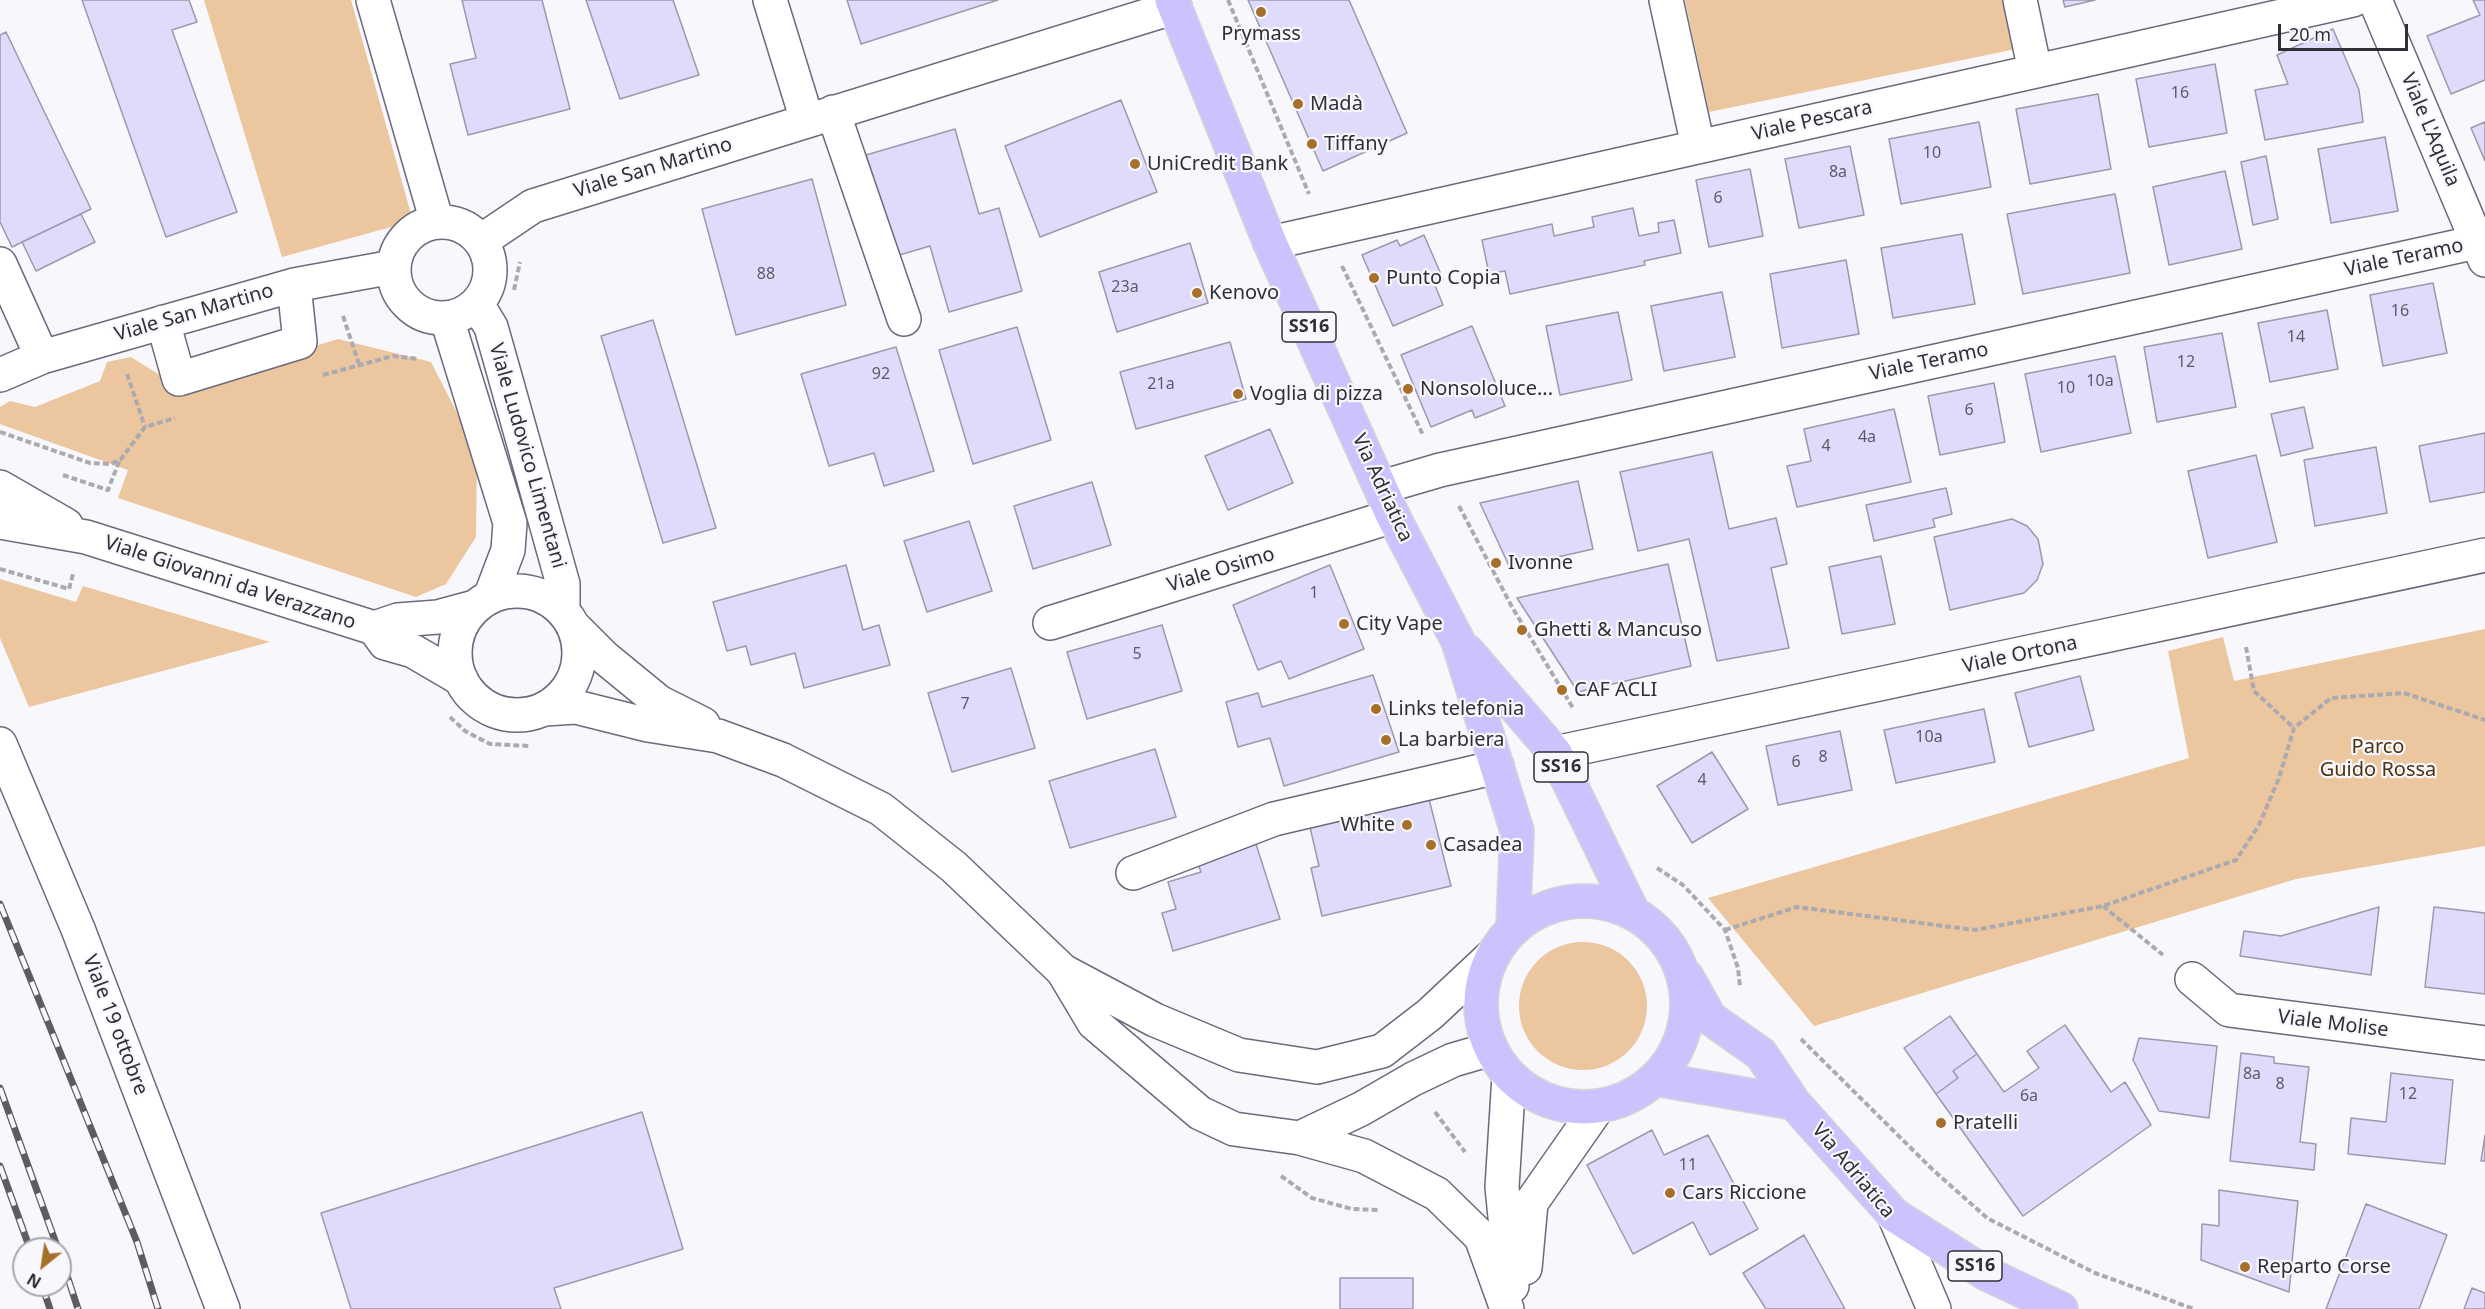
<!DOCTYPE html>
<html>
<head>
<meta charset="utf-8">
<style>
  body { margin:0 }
  #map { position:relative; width:2485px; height:1309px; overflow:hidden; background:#f8f7fc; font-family:"Noto Sans",sans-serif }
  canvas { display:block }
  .north { position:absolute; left:12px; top:1237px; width:60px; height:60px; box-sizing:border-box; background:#f8f7fc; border:2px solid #a8a7ae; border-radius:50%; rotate:210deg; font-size:16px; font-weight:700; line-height:24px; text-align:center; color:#302f38 }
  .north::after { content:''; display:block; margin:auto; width:21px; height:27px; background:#a6702b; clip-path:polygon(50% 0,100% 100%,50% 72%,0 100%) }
  .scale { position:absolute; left:2278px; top:24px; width:130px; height:27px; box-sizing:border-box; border:3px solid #302f38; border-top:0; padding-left:8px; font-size:18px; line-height:21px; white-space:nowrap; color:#302f38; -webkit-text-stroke:4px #f8f7fc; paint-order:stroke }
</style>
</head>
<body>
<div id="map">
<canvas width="2485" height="1309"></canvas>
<div class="north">N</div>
<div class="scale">20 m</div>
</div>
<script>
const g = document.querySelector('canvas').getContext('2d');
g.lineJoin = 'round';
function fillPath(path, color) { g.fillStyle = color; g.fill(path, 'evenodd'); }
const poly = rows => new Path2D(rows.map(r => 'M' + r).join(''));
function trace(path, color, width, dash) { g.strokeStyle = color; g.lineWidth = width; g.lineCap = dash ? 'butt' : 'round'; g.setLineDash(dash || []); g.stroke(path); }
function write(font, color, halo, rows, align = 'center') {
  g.font = font + ' "Noto Sans",sans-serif'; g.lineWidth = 4.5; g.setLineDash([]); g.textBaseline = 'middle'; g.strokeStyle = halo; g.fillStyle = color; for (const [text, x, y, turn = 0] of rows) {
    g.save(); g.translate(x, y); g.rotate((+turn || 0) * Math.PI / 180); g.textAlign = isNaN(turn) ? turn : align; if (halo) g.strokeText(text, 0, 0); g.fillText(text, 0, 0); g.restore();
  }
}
fillPath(poly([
  [204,0,351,0,413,221,282,257],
  [1685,0,2005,0,2016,49,1709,112],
  [338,339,431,362,477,452,476,537,446,584,416,597,118,498,128,470,0,424,0,407,10,401,35,407,100,381,107,362,131,357,179,387],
  [0,579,76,602,83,586,270,642,29,707,0,638],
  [2485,629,2485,846,2296,879,1814,1026,1708,898,2189,758,2168,651,2223,637,2234,681],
  '1519 1006a64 64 0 1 1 128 0a64 64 0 1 1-128 0Z'
]), '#ebc69e');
const building = poly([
  [82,0,189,0,197,22,172,30,237,212,166,237,82,0],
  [462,0,542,0,570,109,468,135,450,64,476,58,462,0],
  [586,0,673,0,699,75,620,99,586,0],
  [847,0,998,0,861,44,847,0],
  [1248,0,1349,0,1407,133,1323,171,1248,0],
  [2063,0,2095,0,2065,7,2063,0],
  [2473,0,2485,0,2485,80,2451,94,2427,36,2480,15,2473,0],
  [2333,29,2359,90,2363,122,2265,140,2255,90,2288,84,2277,55,2333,29],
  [6,32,91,209,12,247,0,222,0,35,6,32],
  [2215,64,2227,133,2149,147,2136,79,2215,64],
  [2098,94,2111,169,2030,184,2016,109,2098,94],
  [1121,100,1157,192,1040,237,1005,146,1121,100],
  [1979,122,1991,187,1901,204,1889,139,1979,122],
  [2485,122,2485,161,2471,128,2485,122],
  [955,129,979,214,999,208,1022,291,949,312,930,246,896,256,866,155,955,129],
  [2385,137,2398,211,2331,223,2318,149,2385,137],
  [1850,146,1864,215,1799,228,1785,159,1850,146],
  [2266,156,2278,219,2253,225,2241,162,2266,156],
  [1750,169,1763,236,1709,247,1696,180,1750,169],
  [2225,171,2242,249,2169,265,2153,187,2225,171],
  [812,179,846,305,736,335,702,209,812,179],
  [2115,194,2130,273,2023,294,2007,214,2115,194],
  [1633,208,1639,236,1659,232,1658,223,1674,220,1681,253,1644,261,1645,265,1510,294,1505,271,1489,274,1482,240,1552,224,1554,236,1594,227,1592,217,1633,208],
  [81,214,95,242,36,271,22,242,81,214],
  [1962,234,1975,304,1893,318,1881,248,1962,234],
  [1424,235,1443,279,1434,283,1443,305,1393,326,1362,255,1397,240,1400,246,1424,235],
  [1190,243,1208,303,1117,332,1099,272,1190,243],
  [1846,260,1859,334,1782,348,1770,274,1846,260],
  [2433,283,2447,353,2383,366,2370,295,2433,283],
  [1722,292,1735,357,1664,371,1651,306,1722,292],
  [2327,310,2338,369,2270,382,2258,323,2327,310],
  [1618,312,1632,380,1560,395,1546,326,1618,312],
  [653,320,716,528,663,543,601,336,653,320],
  [1472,326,1505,406,1475,418,1472,410,1431,427,1401,355,1472,326],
  [1017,327,1051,440,973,464,939,350,1017,327],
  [2222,333,2236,407,2157,422,2144,347,2222,333],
  [1230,342,1246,399,1136,429,1120,372,1230,342],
  [896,347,934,471,884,486,874,453,829,466,801,374,896,347],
  [2115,356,2131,433,2041,452,2025,374,2115,356],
  [1994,383,2005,442,1940,455,1928,396,1994,383],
  [2304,407,2313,448,2281,456,2271,414,2304,407],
  [1894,409,1911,482,1797,507,1787,466,1811,461,1804,429,1894,409],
  [1270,429,1293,483,1228,510,1205,456,1270,429],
  [2485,433,2485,492,2430,502,2419,446,2485,433],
  [2376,447,2387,513,2315,526,2304,460,2376,447],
  [1712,452,1729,529,1776,518,1787,564,1771,568,1789,648,1717,661,1689,539,1638,551,1620,472,1712,452],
  [2256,455,2277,542,2208,558,2188,471,2256,455],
  [1578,481,1593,549,1510,568,1480,503,1578,481],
  [1092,482,1111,545,1033,569,1014,506,1092,482],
  [1946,488,1952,514,1933,519,1935,527,1874,541,1866,505,1946,488],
  [2012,519,2027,526,2038,539,2043,564,2037,580,2024,593,1950,610,1934,537,2012,519],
  [969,521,992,591,927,612,904,541,969,521],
  [1881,556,1895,624,1842,634,1829,567,1881,556],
  [1668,564,1691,666,1578,692,1517,598,1668,564],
  [846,565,863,630,879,625,890,665,804,688,795,653,751,665,746,646,727,651,713,602,846,565],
  [1330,565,1364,649,1289,679,1281,661,1258,670,1233,605,1330,565],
  [1162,625,1182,691,1087,719,1067,652,1162,625],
  [1011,668,1035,748,952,772,928,693,1011,668],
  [1373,675,1399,752,1284,786,1270,738,1238,747,1226,702,1258,693,1262,707,1373,675],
  [2080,676,2094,730,2029,747,2015,693,2080,676],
  [1984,709,1995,762,1896,783,1884,730,1984,709],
  [1840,731,1852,790,1778,805,1766,746,1840,731],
  [1155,749,1176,817,1070,848,1049,781,1155,749],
  [1712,752,1748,809,1692,843,1657,786,1712,752],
  [1428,795,1451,886,1322,916,1311,868,1319,866,1309,823,1428,795],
  [1255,841,1280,919,1173,951,1162,913,1176,909,1168,882,1201,872,1196,858,1255,841],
  [2379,907,2371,975,2240,956,2244,931,2281,936,2379,907],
  [2434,907,2485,913,2485,994,2425,987,2434,907],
  [1950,1016,1977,1054,1953,1071,1958,1078,1936,1094,1904,1048,1950,1016],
  [2065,1025,2111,1092,2125,1082,2151,1125,2023,1216,1936,1094,1958,1078,1953,1071,1977,1054,2004,1092,2039,1068,2027,1051,2065,1025],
  [2139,1038,2217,1046,2209,1118,2159,1111,2133,1060,2139,1038],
  [2241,1053,2274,1057,2274,1063,2309,1067,2300,1142,2316,1144,2314,1170,2230,1161,2241,1053],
  [2391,1073,2453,1080,2445,1164,2348,1154,2351,1118,2386,1122,2391,1073],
  [642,1112,683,1249,554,1288,561,1309,351,1309,321,1213,642,1112],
  [1652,1130,1664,1155,1708,1135,1758,1229,1710,1255,1693,1222,1633,1254,1587,1165,1652,1130],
  [2485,1135,2485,1161,2481,1161,2485,1135],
  [2219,1190,2298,1201,2289,1292,2201,1260,2202,1224,2219,1226,2219,1190],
  [2366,1204,2447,1235,2419,1309,2326,1309,2366,1204],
  [1804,1235,1845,1309,1766,1309,1743,1273,1804,1235],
  [1340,1278,1413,1278,1413,1309,1340,1309,1340,1278],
  [2472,1288,2485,1293,2485,1309,2464,1309,2472,1288]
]);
fillPath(building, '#e0dbfb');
trace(building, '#9c99ad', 1.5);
const minor = poly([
  [373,0,437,222],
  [770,0,807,120],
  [1666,0,1698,146],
  [2020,0,2035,71],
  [2375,0,2485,260],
  [833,112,904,319],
  '394 270a48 48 0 1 1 96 0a48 48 0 1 1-96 0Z',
  [481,241,533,206,1175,7],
  [1270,243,2353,0],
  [0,264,42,357],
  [477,304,491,327,504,373,563,584,563,611],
  [447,319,510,523,508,550,491,595],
  [163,322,179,379,300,342,294,285],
  [0,375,42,357,294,285,393,267],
  [0,487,66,525],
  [1382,487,1440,470,2477,242],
  [0,522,86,537,374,628,398,620,438,617,475,607],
  '455 653a62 62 0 1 1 124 0a62 62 0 1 1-124 0Z',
  [1050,623,1393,516],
  [574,627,604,657,659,702,703,724],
  [374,628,385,643,413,651,461,679],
  [544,709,576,707,648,725,718,736,783,760,881,809,954,867,1063,971,1094,1023,1200,1113,1234,1129,1300,1138,1364,1156,1437,1194,1481,1237,1507,1309],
  [0,744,78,929,223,1309],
  [1555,753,2485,555],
  [1133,873,1274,819,1497,767],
  [1063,971,1155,1020,1239,1055,1317,1067,1382,1051,1430,1014,1493,955],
  [2192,979,2229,1010,2485,1043],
  [1509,1076,1502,1187,1512,1286],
  [1300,1138,1361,1109,1413,1079,1453,1060,1491,1049],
  [1894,1215,1934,1309],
  [1525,1268,1531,1203,1598,1107]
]);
const major = poly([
  [1172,0,1270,243,1393,516,1458,641,1517,831,1513,929],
  [1467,651,1555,753,1633,913],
  '1481 1004a103 103 0 1 1 206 0a103 103 0 1 1-206 0Z',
  [1687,977,1710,1018,1761,1054,1794,1103,1894,1215,1987,1274,2061,1309],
  [1656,1079,1794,1103]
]);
trace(minor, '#6c697c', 36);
trace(major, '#d6d5d7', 36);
trace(poly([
  [1228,0,1309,194],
  [1342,266,1423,435],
  [514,290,520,262],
  [343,316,359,364],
  [127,374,145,427],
  [323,375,393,356,418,359],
  [0,432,90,463,111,464,121,459,145,427,175,418],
  [63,475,108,490,120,459],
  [1459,506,1512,607,1573,708],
  [0,569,69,589,73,574],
  [2246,647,2254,691,2294,728],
  [450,717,465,731,490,744,530,746],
  [1657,868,1683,885,1725,930,1738,968,1740,987],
  [2103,906,2163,955],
  [1725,930,1797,907,1975,930,2103,906,2236,860,2259,825,2279,778,2294,728,2331,698,2404,693,2485,720],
  [1801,1039,1931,1168,1987,1218,2095,1273,2194,1309],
  [1435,1112,1465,1152],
  [1281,1176,1312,1198,1352,1209,1379,1210]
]), '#abaab0', 4, [6, 3]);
trace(minor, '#fff', 33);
trace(major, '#cdc1fe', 33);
const rail = poly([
  [0,904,137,1242,158,1309],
  [0,1088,58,1249],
  [0,1166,30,1249],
  [60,1254,78,1309],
  [42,1285,50,1309]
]);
trace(rail, '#5d5c64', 7);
trace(rail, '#f8f7fc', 4.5, [14]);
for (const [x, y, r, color] of [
  [1261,12,6,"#a6702b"],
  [1298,104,6,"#a6702b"],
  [1312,144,6,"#a6702b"],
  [1135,164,6,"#a6702b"],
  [1374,278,6,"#a6702b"],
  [1197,293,6,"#a6702b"],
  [1408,389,6,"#a6702b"],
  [1238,394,6,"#a6702b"],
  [1496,563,6,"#a6702b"],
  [1344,624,6,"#a6702b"],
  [1522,630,6,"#a6702b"],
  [1562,690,6,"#a6702b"],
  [1376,709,6,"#a6702b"],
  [1386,740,6,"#a6702b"],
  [1407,825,6,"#a6702b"],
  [1431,845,6,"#a6702b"],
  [1941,1123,6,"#a6702b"],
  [1670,1193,6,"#a6702b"],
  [2245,1267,6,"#a6702b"]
]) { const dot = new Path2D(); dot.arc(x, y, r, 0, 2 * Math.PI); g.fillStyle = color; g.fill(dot); trace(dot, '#f8f7fc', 2); }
write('16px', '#5c5a69', null, [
  ["16",2180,93],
  ["10",1932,153],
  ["8a",1838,172],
  ["6",1718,198],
  ["88",766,274],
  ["23a",1125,287],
  ["16",2400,311],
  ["14",2296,337],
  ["12",2186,362],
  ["92",881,374],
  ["10a",2100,381],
  ["21a",1161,384],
  ["10",2066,388],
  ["6",1969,410],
  ["4a",1867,437],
  ["4",1826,446],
  ["1",1314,593],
  ["5",1137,654],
  ["7",965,704],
  ["10a",1929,737],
  ["8",1823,757],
  ["6",1796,762],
  ["4",1702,780],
  ["8a",2252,1074],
  ["8",2280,1084],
  ["12",2408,1094],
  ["6a",2029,1096],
  ["11",1688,1165]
]);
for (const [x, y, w] of [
  [1309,327,54],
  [1561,767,54],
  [1975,1266,54]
]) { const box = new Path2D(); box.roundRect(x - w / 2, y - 15, w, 30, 4.5); g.fillStyle = '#f8f7fc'; g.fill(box); trace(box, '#302f38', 1.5); }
write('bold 18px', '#302f38', null, [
  ["SS16",1309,327],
  ["SS16",1561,767],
  ["SS16",1975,1266]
]);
write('20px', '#302f38', '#f8f7fc', [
  ["Prymass",1261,34,"center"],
  ["Madà",1310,104],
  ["Tiffany",1324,144],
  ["UniCredit Bank",1147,164],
  ["Punto Copia",1386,278],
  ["Kenovo",1209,293],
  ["Nonsololuce...",1420,389],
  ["Voglia di pizza",1250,394],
  ["Ivonne",1508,563],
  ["City Vape",1356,624],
  ["Ghetti & Mancuso",1534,630],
  ["CAF ACLI",1574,690],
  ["Links telefonia",1388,709],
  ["La barbiera",1398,740],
  ["White",1395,825,"right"],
  ["Casadea",1443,845],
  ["Pratelli",1953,1123],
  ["Cars Riccione",1682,1193],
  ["Reparto Corse",2257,1267]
], 'left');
write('20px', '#302f38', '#f8f7fc', [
  ["Viale Pescara",1812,121,-13],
  ["Viale L'Aquila",2430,130,67],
  ["Viale San Martino",653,168,-17],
  ["Viale Teramo",2404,258,-12],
  ["Viale San Martino",194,313,-16],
  ["Viale Teramo",1929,362,-12],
  ["Viale Ludovico Limentani",527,456,74],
  ["Via Adriatica",1382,488,65],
  ["Viale Osimo",1221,570,-17],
  ["Viale Giovanni da Verazzano",230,583,18],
  ["Viale Ortona",2020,655,-12],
  ["Viale Molise",2333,1024,7],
  ["Viale 19 ottobre",115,1025,69],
  ["Via Adriatica",1853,1171,50]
]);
write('20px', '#4e3311', '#f8f7fc', [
  ["Parco",2378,747],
  ["Guido Rossa",2378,770]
]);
</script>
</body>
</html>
